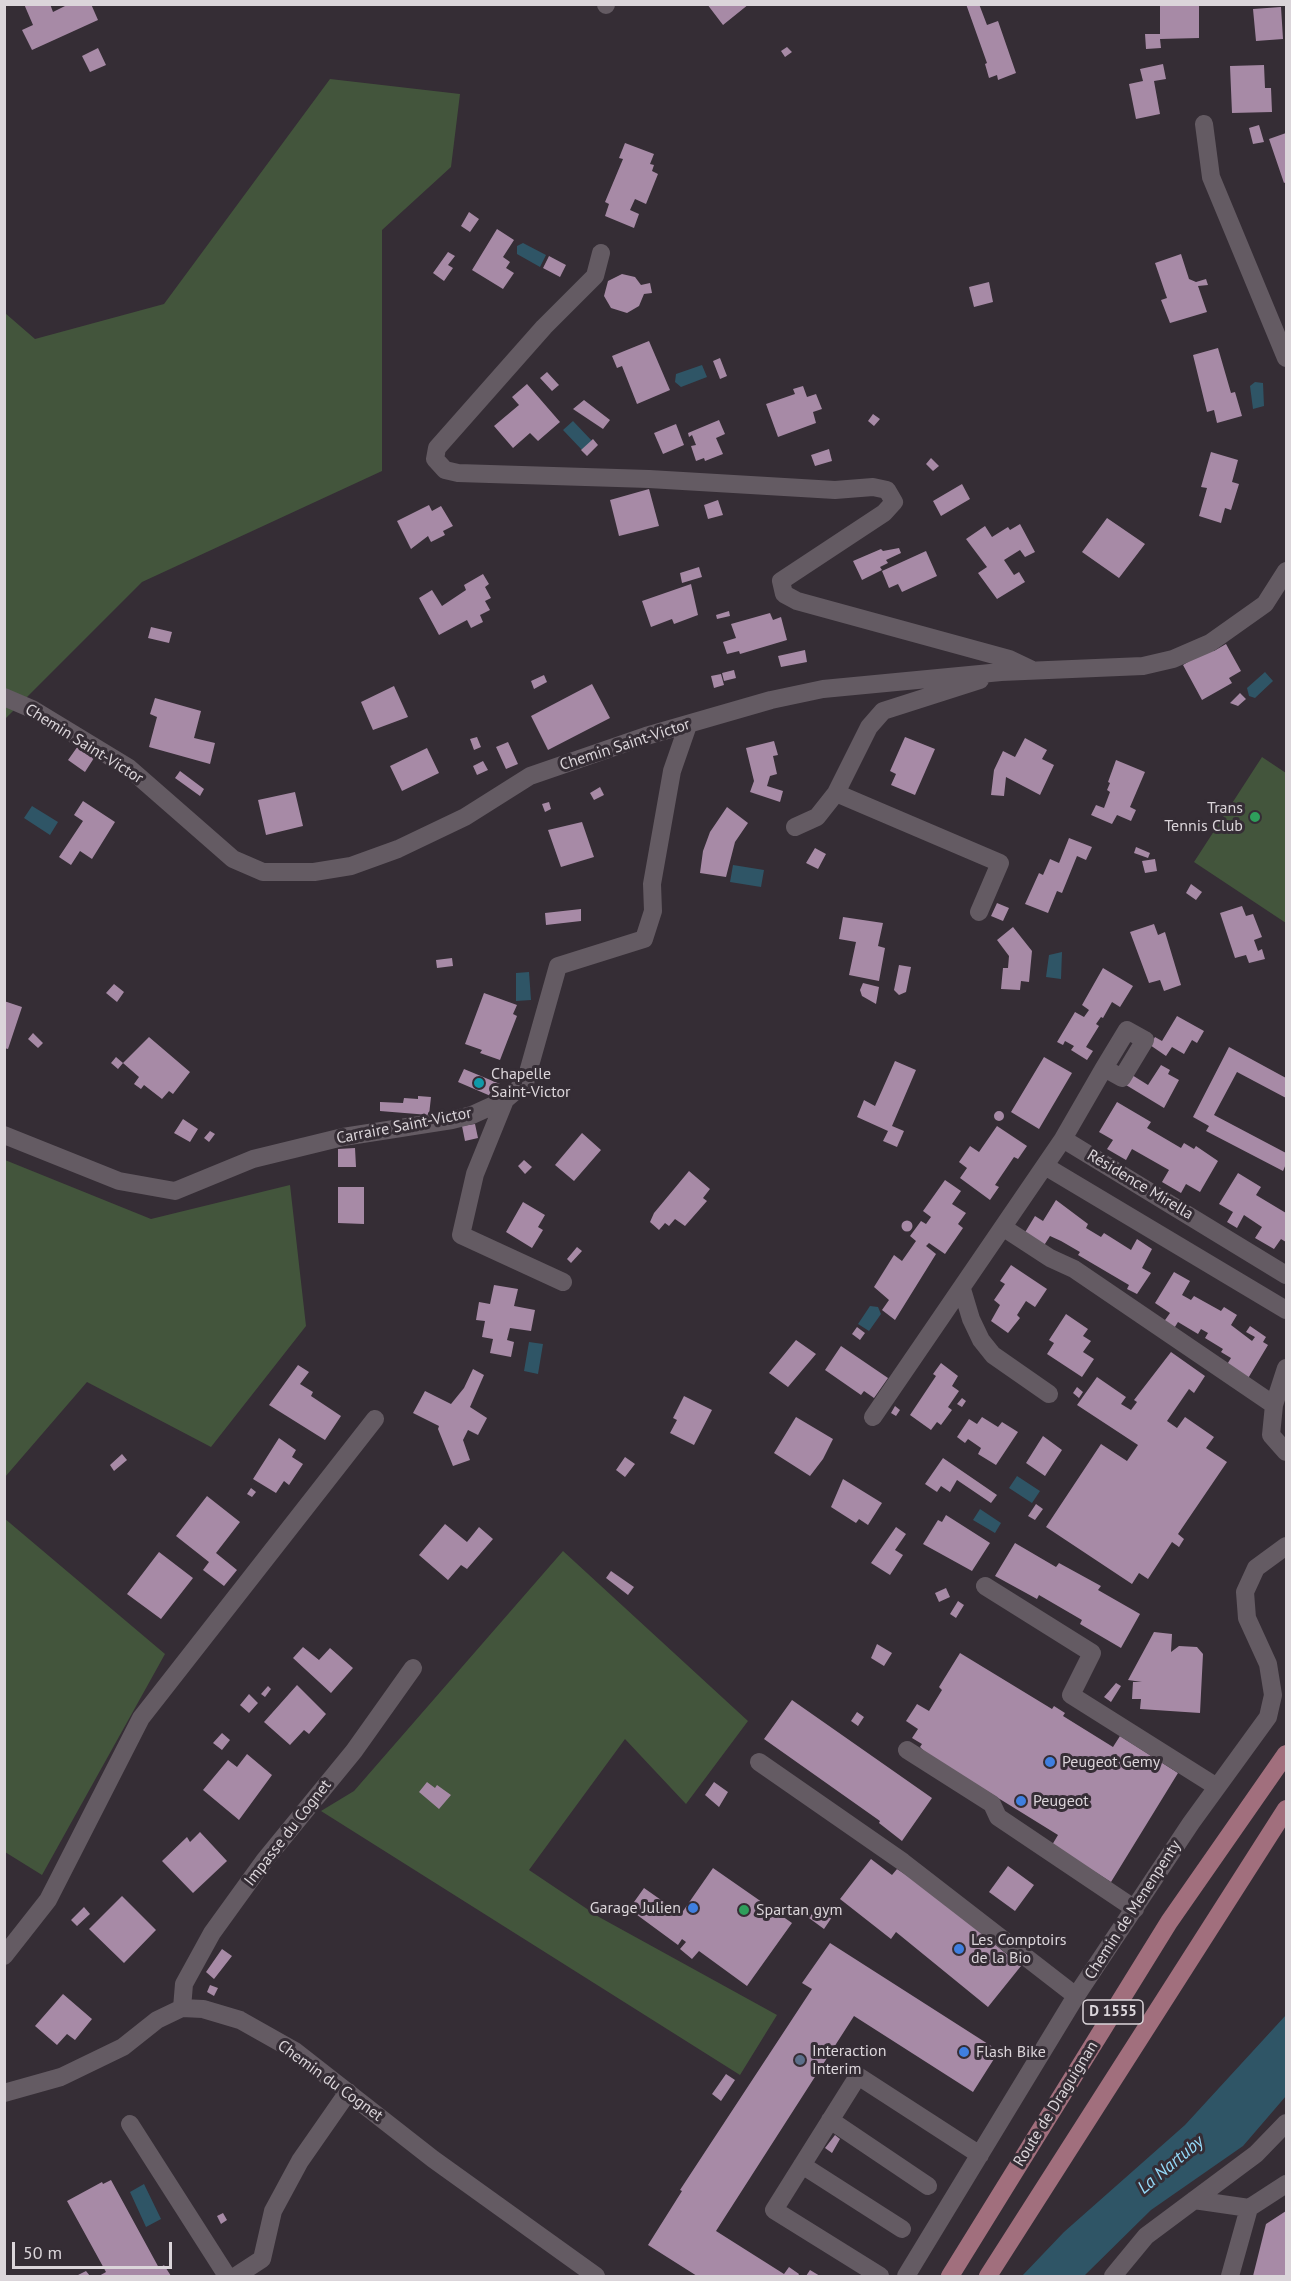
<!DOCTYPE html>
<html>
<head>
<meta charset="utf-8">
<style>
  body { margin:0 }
  #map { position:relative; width:1291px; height:2281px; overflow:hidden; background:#352d35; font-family:"PT Sans",sans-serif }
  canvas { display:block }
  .frame { position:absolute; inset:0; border:6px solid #dbd5da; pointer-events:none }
  .scale { position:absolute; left:12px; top:2242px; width:160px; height:27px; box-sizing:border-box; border:3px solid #dbd5da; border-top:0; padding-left:8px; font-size:18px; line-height:21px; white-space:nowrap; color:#dbd5da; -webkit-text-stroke:4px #352d35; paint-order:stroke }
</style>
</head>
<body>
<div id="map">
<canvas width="1291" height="2281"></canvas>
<div class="frame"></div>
<div class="scale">50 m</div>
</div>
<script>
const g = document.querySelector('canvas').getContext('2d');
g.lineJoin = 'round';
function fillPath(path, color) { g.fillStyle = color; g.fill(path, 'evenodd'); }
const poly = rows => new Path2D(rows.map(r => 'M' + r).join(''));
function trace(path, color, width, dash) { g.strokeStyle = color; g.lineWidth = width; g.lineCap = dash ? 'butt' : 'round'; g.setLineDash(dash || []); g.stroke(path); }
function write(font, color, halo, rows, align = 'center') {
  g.font = font + ' "PT Sans",sans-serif'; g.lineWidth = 6; g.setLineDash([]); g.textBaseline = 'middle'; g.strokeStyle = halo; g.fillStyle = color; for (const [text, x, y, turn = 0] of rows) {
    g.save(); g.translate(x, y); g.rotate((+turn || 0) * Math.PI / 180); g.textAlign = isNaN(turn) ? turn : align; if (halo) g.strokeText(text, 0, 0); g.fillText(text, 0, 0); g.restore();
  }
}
fillPath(poly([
  [330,79,460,94,451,167,382,230,382,471,142,582,5,719,5,313,35,339,164,304],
  [1262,757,1286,773,1286,923,1194,862],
  [5,1160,151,1219,290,1185,306,1326,211,1447,87,1382,5,1477],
  [4,1518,165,1654,42,1875,5,1852],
  [563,1551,748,1721,686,1804,625,1739,529,1870,599,1917,777,2015,740,2075,321,1811,354,1791]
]), '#43553c');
fillPath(poly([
  [523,243,546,255,540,267,517,254,517,246],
  [702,365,707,377,681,387,675,382,676,374],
  [1255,382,1263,383,1264,406,1253,409,1250,386],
  [573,421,592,441,582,450,563,430],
  [1265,672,1273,681,1255,698,1249,696,1247,688],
  [32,806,58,822,50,835,24,818],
  [733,865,764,870,761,887,730,882],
  [1062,952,1061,979,1046,977,1049,955],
  [529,972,531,1000,516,1001,516,973],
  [870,1306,878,1307,881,1314,869,1331,858,1324],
  [529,1342,543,1344,538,1374,524,1371],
  [1017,1476,1040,1491,1032,1503,1009,1488],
  [980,1509,1001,1523,995,1533,973,1520],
  [1286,2015,1286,2096,1243,2146,1151,2210,1084,2276,1022,2276,1064,2232,1185,2125],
  [144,2184,161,2219,146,2227,130,2192]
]), '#2f5566');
fillPath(poly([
  [24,4,50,4,53,12,69,4,91,4,98,20,32,50,22,30,33,25],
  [707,4,749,4,723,25],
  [966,4,979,4,987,25,998,21,1016,73,998,80,997,75,989,78,985,64,987,63],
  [1160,4,1199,4,1199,38,1160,39,1161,48,1146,49,1145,34,1160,34],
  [1281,7,1283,39,1256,41,1253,9],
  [787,47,792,52,785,57,781,51],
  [98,48,106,65,90,72,82,56],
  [1163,64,1166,79,1154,81,1160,114,1136,119,1129,84,1143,81,1140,69],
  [1264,65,1265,88,1271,88,1272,112,1232,113,1230,66],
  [1259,125,1264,142,1253,144,1249,128],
  [1286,133,1286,182,1284,183,1269,139],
  [625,143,654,154,650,164,654,165,652,171,658,174,646,204,635,199,630,210,639,214,634,228,605,216,609,204,605,202,623,159,619,158],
  [469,212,479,219,470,232,461,226],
  [497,229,514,240,503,257,510,262,506,268,514,273,503,289,472,270],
  [448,252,455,256,448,265,453,268,444,281,433,273],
  [1181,254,1189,279,1196,282,1206,279,1208,285,1198,286,1207,312,1170,323,1161,300,1167,298,1155,263],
  [549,256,566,265,560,277,543,268],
  [622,274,635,277,641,285,650,283,652,293,644,294,639,306,627,313,611,308,604,296,608,281],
  [989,282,993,302,974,307,969,287],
  [649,341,670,390,637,404,622,366,617,368,612,356],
  [1218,348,1231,393,1235,392,1242,416,1217,423,1214,410,1207,412,1193,355],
  [720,358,727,376,720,379,713,361],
  [547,372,559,385,552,391,540,378],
  [527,384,560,422,538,441,530,433,513,448,494,426,519,405,512,397],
  [803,386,807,397,816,394,822,409,813,412,816,423,778,437,766,404,795,394,793,389],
  [584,400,610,420,603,429,573,409],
  [873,414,880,419,874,426,868,421],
  [719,420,725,434,716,438,723,454,705,461,704,458,696,461,691,446,696,445,692,435,689,437,688,433],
  [676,424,684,445,663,454,654,433],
  [593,439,598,445,587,456,581,450],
  [829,449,832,461,815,466,811,455],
  [1211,452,1238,460,1232,482,1239,484,1231,510,1225,508,1221,523,1199,516,1207,488,1201,487],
  [931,458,939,466,933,471,926,464],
  [962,484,970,499,941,516,933,501],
  [649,489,659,526,619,536,610,500],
  [718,500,723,515,708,519,704,505],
  [429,505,432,511,441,506,453,526,443,531,445,535,431,542,428,536,411,549,397,521],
  [1107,518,1145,544,1119,578,1082,552],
  [1020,524,1035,552,1025,557,1020,550,1004,560,1014,575,1019,572,1025,582,997,599,978,573,987,567,966,539,985,526,992,537,1008,527,1010,530],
  [899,548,901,553,886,560,888,563,880,567,882,570,862,580,853,561,881,549,883,551],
  [926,551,937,576,902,592,898,584,889,588,882,571],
  [699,567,702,577,682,583,680,573],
  [483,574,489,584,485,587,491,598,485,601,490,610,480,615,483,622,471,628,467,620,439,635,419,598,432,590,442,606,466,590,464,585],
  [691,584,698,615,674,624,672,619,651,627,642,601],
  [729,611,730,616,717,619,716,615],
  [770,613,773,620,781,617,787,640,740,654,739,651,727,654,723,642,736,638,731,624],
  [151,627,172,632,169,643,148,638],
  [1226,644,1241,671,1229,678,1232,683,1202,700,1183,665,1212,647,1214,651],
  [805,650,807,662,781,667,778,656],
  [734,670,736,678,724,681,722,673],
  [721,674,724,685,714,688,711,676],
  [544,675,547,682,534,689,531,681],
  [592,684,610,718,548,750,531,716],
  [394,686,408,717,373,730,361,702],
  [1240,693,1246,699,1238,706,1230,703],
  [155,698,201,711,194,738,215,743,210,764,149,747,157,717,150,714],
  [477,737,481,747,474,750,470,739],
  [905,737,935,749,915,795,891,785,896,774,890,771],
  [1025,738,1047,750,1042,759,1054,765,1040,795,1006,777,1004,796,991,795,994,770,1003,751,1015,757],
  [774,741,778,755,773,756,777,774,770,776,767,786,783,791,780,802,750,792,754,781,746,748],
  [508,742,518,764,506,769,496,747],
  [78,746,94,758,85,772,68,760],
  [427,748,439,773,402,791,390,766],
  [1116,760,1145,772,1130,807,1136,810,1131,821,1117,815,1112,824,1091,815,1096,805,1104,808,1110,792,1107,790,1110,783,1108,782],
  [483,761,488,770,477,775,473,766],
  [180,771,204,789,200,796,175,778],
  [600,787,604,795,594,800,590,793],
  [295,792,303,826,266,835,258,800],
  [83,801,115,822,92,859,80,851,71,865,59,857,83,821,74,815],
  [549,802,551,809,545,812,542,804],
  [727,807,748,823,735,842,726,877,700,873,703,851,710,832],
  [582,822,594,857,561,867,548,830],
  [1069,838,1092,847,1086,860,1077,856,1062,893,1057,891,1048,913,1025,904,1039,873,1043,875,1050,859,1059,863],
  [1136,847,1150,853,1148,858,1134,853],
  [815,848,826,854,818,869,806,863],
  [1155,859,1157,871,1145,873,1142,861],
  [1191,884,1202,892,1196,900,1186,893],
  [997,903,1009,908,1003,921,991,916],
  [1242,906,1246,916,1253,914,1262,937,1254,940,1258,951,1262,949,1265,959,1249,963,1246,955,1235,958,1220,913],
  [581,909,581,921,546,925,545,913],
  [843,917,883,923,878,946,885,948,879,981,849,975,856,942,839,939],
  [1154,924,1158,935,1165,932,1181,985,1164,991,1160,980,1149,983,1130,932],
  [1013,927,1032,951,1029,982,1021,981,1020,990,1001,989,1003,968,1008,968,1009,956,997,940],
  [452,958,453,966,437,968,436,960],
  [899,965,911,967,906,992,899,995,894,990],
  [1103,968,1133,986,1120,1007,1112,1002,1103,1018,1101,1017,1096,1024,1099,1026,1086,1047,1093,1051,1087,1060,1071,1050,1074,1046,1065,1041,1063,1045,1057,1042,1075,1012,1084,1017,1089,1010,1082,1005],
  [863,983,879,987,876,1004,862,996,860,990],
  [114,984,124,992,117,1002,106,993],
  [484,993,517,1005,513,1014,517,1016,500,1060,480,1053,482,1050,465,1044],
  [4,1001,22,1007,8,1049,4,1048],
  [1177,1016,1204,1031,1197,1043,1192,1040,1184,1054,1172,1047,1166,1056,1150,1045,1155,1037,1162,1041],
  [33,1033,43,1043,38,1048,28,1039],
  [149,1037,190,1072,173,1094,169,1091,162,1099,144,1085,141,1089,134,1084,139,1077,123,1063],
  [1229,1047,1286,1078,1286,1098,1237,1072,1214,1115,1286,1153,1286,1164,1283,1171,1206,1131,1209,1126,1193,1117],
  [116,1057,123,1063,118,1069,111,1063],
  [1044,1057,1072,1073,1039,1129,1011,1112],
  [895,1061,916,1070,892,1126,904,1131,897,1147,883,1141,888,1131,857,1117,864,1100,875,1106],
  [1161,1065,1170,1070,1168,1074,1179,1080,1164,1108,1126,1085,1132,1075,1148,1085],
  [464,1069,500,1084,493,1097,458,1082],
  [418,1096,431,1097,429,1115,380,1111,380,1102,403,1103,404,1098,418,1099],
  [1117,1102,1151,1122,1147,1128,1181,1148,1184,1143,1194,1149,1196,1146,1218,1161,1200,1192,1186,1184,1181,1193,1162,1182,1169,1170,1132,1149,1126,1160,1107,1149,1113,1140,1099,1132],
  '994 1116a5 5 0 1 1 10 0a5 5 0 1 1-10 0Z',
  [183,1119,198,1129,190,1142,174,1133],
  [475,1124,478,1138,465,1141,462,1126],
  [997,1126,1027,1146,1018,1159,1014,1157,995,1185,999,1187,990,1200,960,1178,967,1168,959,1162,970,1146,979,1152],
  [210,1131,215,1134,209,1142,204,1138],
  [582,1133,601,1150,574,1181,555,1165],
  [355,1148,356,1167,338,1167,338,1149],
  [524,1160,532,1167,525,1174,518,1166],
  [689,1171,710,1189,703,1198,707,1201,685,1226,675,1219,669,1226,665,1223,659,1230,650,1222,654,1213],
  [1238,1173,1261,1187,1256,1195,1286,1213,1286,1242,1281,1239,1274,1249,1255,1238,1262,1227,1244,1215,1237,1228,1227,1222,1233,1212,1219,1204],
  [945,1180,961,1191,952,1204,966,1213,958,1224,963,1228,945,1254,929,1243,926,1246,936,1254,895,1320,882,1310,889,1300,874,1287,894,1255,902,1261,916,1241,910,1236,921,1221,926,1224,931,1217,923,1211],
  [338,1187,364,1187,364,1224,338,1223],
  [1056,1200,1088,1224,1086,1228,1101,1237,1104,1233,1131,1250,1137,1239,1152,1249,1142,1268,1151,1273,1137,1294,1127,1289,1129,1285,1078,1255,1080,1252,1061,1241,1050,1236,1043,1247,1024,1234,1035,1216,1043,1221],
  [523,1202,545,1215,538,1227,543,1230,532,1248,506,1232],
  '901.5 1226a5.5 5.5 0 1 1 11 0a5.5 5.5 0 1 1-11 0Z',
  [577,1247,582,1251,571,1263,567,1259],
  [1011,1265,1047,1289,1035,1307,1026,1301,1017,1315,1020,1318,1008,1333,991,1321,1000,1305,994,1300,1005,1284,1000,1281],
  [1174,1272,1190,1281,1182,1295,1191,1300,1194,1296,1221,1311,1224,1307,1237,1315,1231,1325,1252,1341,1255,1337,1246,1332,1250,1326,1266,1337,1263,1342,1268,1345,1247,1380,1226,1366,1231,1358,1221,1352,1223,1349,1205,1338,1208,1333,1201,1329,1198,1334,1178,1322,1173,1330,1163,1323,1170,1313,1155,1303],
  [494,1285,518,1289,514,1306,535,1310,531,1331,510,1328,507,1340,514,1342,511,1357,490,1353,493,1339,482,1337,485,1321,476,1320,479,1302,490,1304],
  [1066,1314,1088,1329,1083,1336,1091,1341,1083,1352,1094,1359,1082,1377,1047,1354,1054,1343,1049,1340],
  [857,1327,865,1333,860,1340,852,1334],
  [796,1340,816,1354,788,1387,769,1373],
  [841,1346,888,1378,874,1398,864,1391,861,1395,825,1370],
  [1171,1352,1205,1376,1194,1393,1189,1389,1167,1421,1177,1428,1185,1417,1214,1437,1206,1448,1227,1462,1178,1534,1184,1539,1179,1547,1172,1542,1148,1579,1139,1573,1132,1584,1046,1527,1101,1444,1127,1461,1138,1445,1077,1405,1097,1377,1126,1397,1121,1404,1131,1410,1137,1402,1134,1400],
  [941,1363,958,1376,952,1386,959,1391,948,1407,952,1410,941,1425,937,1422,931,1430,910,1415,936,1376,933,1374],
  [298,1365,309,1372,300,1384,313,1392,311,1396,341,1416,325,1440,269,1405],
  [473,1369,484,1375,470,1407,487,1418,478,1435,468,1430,463,1440,470,1460,453,1466,438,1429,439,1426,413,1413,425,1391,451,1404,464,1388],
  [1077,1387,1083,1392,1079,1398,1073,1393],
  [684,1396,712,1410,694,1445,670,1433,677,1420,673,1418],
  [962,1398,966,1401,962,1407,957,1404],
  [895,1406,900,1410,896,1416,891,1413],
  [796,1417,833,1439,823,1459,810,1476,774,1453],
  [982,1417,998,1427,1002,1422,1018,1432,996,1465,978,1454,981,1448,968,1439,965,1443,957,1437,969,1419,977,1424],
  [1043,1436,1062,1450,1045,1476,1026,1463],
  [279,1438,296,1450,292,1457,303,1464,289,1485,284,1481,276,1493,253,1479],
  [122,1454,127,1460,114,1471,110,1465],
  [625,1457,635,1464,625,1477,616,1470],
  [943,1458,997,1495,991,1503,957,1480,950,1492,941,1486,937,1492,925,1484],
  [843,1479,882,1503,868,1525,859,1519,856,1523,831,1507],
  [251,1488,256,1492,252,1497,247,1494],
  [207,1496,240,1522,216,1553,237,1570,224,1586,203,1570,209,1562,176,1536],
  [1036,1504,1043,1509,1035,1520,1028,1516],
  [946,1515,990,1543,972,1571,923,1544,938,1520,942,1522],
  [445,1524,467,1542,479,1527,493,1539,467,1569,461,1565,448,1580,419,1555],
  [896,1527,906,1534,895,1550,903,1555,890,1575,871,1563],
  [1015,1543,1056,1567,1059,1563,1101,1586,1098,1590,1140,1614,1121,1648,1080,1624,1082,1620,1039,1595,1037,1599,995,1576],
  [159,1552,193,1578,161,1619,127,1594],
  [611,1571,634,1587,628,1595,606,1578],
  [946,1588,950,1597,939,1602,935,1593],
  [958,1601,964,1605,956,1618,950,1614],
  [1154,1632,1172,1634,1171,1652,1179,1646,1197,1647,1203,1654,1200,1713,1140,1709,1141,1699,1132,1699,1133,1682,1142,1682,1128,1680],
  [877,1644,892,1653,884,1666,871,1658],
  [303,1647,319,1660,330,1648,353,1668,331,1693,293,1658],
  [960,1653,1052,1709,1054,1706,1065,1713,1063,1716,1113,1747,1120,1736,1178,1773,1111,1882,1052,1845,1058,1835,927,1754,920,1747,922,1744,912,1738,918,1729,906,1721,917,1704,929,1711,942,1690,939,1687],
  [1116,1683,1121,1686,1111,1702,1104,1697],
  [297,1685,326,1714,309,1734,304,1730,290,1745,264,1722],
  [268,1686,271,1689,265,1697,261,1694],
  [249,1694,258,1703,249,1713,240,1705],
  [792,1700,932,1798,902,1841,879,1823,880,1821,764,1739],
  [857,1712,864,1717,858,1726,851,1721],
  [222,1733,230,1740,222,1750,213,1743],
  [247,1754,272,1775,239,1820,203,1790,228,1760,237,1767],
  [427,1782,435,1788,437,1785,451,1795,439,1809,419,1792],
  [714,1782,728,1792,719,1807,705,1795],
  [200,1832,227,1861,193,1893,162,1861,187,1837,190,1842],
  [871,1859,892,1875,897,1869,929,1890,1021,1966,988,2007,896,1932,891,1939,840,1899],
  [1008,1866,1034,1885,1015,1911,989,1892],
  [713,1868,792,1923,747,1986,699,1951,692,1959,680,1949,686,1942,682,1939,678,1945,629,1909,644,1888,681,1914],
  [122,1896,156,1930,124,1963,89,1929],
  [84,1907,90,1914,77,1926,71,1920],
  [817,1907,832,1917,824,1929,809,1918],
  [830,1943,999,2051,973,2092,854,2016,716,2231,784,2274,789,2267,799,2274,798,2276,697,2276,648,2245,682,2191,680,2190,812,1989,802,1983],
  [222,1949,232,1956,214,1979,206,1972],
  [210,1985,218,1988,214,1996,207,1992],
  [63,1994,92,2019,75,2040,67,2034,57,2045,35,2026],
  [726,2074,735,2080,721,2101,712,2094],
  [835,2135,840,2139,832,2153,825,2148],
  [111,2180,159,2268,164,2265,171,2276,99,2276,106,2272,67,2201,102,2182,103,2184],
  [1286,2211,1286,2276,1253,2276,1266,2224],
  [223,2213,227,2220,221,2224,217,2216],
  [810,2270,820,2276,806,2276],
  [86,2271,90,2276,76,2276]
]), '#a78aa6');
trace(poly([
  [606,5,606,4],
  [1204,124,1211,177,1286,358],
  [601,253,595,276,544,327,437,448,435,459,445,470,458,473,649,479,835,490,873,487,887,490,894,502,884,513,781,581,784,594,797,601,1009,659,1030,669],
  [4,697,32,709,129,768,233,859,263,872,314,872,351,866,398,849,465,817,530,776,646,736,771,700,823,689,1001,672,1143,666,1173,659,1210,643,1265,604,1286,571],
  [795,827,817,817,836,793],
  [979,912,1000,863,836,793,869,727,883,711,980,680],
  [1104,1068,1122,1078,1145,1040,1127,1030,1104,1068,1063,1139,1286,1275],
  [505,1100,475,1174,461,1235,563,1282],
  [4,1135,119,1181,175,1191,253,1159,343,1137,452,1120,472,1115,505,1100,525,1083,558,966,644,939,653,911,652,884,672,771,688,725],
  [1045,1166,1286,1310],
  [1004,1228,1050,1258,1074,1269,1274,1405],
  [962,1289,971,1319,981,1340,993,1355,1049,1394],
  [1286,1368,1274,1405,1271,1435,1286,1452],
  [873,1417,1063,1139],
  [985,1586,1092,1653,1071,1695,1217,1787],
  [907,1750,992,1804,998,1817,1135,1909],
  [759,1762,903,1862,1076,1996],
  [4,1956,48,1900,141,1718,375,1419],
  [182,2008,184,1984,212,1933,264,1861,354,1751,413,1668],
  [4,2093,61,2077,123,2047,157,2020,182,2008,203,2009,240,2020,295,2051,433,2159,596,2276],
  [830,2120,928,2186],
  [130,2124,227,2276],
  [802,2165,902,2229],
  [1194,2200,1249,2208,1286,2184],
  [236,2276,262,2259,273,2211,300,2161,348,2092],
  [880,2276,774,2210,858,2076,980,2155],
  [906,2276,1076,1996,1191,1823,1268,1717,1273,1695,1268,1664,1247,1618,1245,1592,1256,1568,1286,1546],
  [1113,2276,1146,2236,1256,2154,1286,2123],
  [1230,2276,1249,2208]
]), '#645b63', 18);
trace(poly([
  [950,2276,1169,1922,1286,1754],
  [988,2276,1286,1809]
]), '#a16f7d', 18);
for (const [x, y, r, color] of [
  [1255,817,6,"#2e9e5b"],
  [479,1083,6,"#0f9aa8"],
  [1050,1762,6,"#3f7fe0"],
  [1021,1801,6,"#3f7fe0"],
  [693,1908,6,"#3f7fe0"],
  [744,1910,6,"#2e9e5b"],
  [959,1949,6,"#3f7fe0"],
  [964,2052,6,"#3f7fe0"],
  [800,2060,6,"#5c6f8a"]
]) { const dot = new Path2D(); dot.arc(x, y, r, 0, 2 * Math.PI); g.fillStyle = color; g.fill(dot); trace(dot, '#352d35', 2); }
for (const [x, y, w] of [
  [1113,2012,60]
]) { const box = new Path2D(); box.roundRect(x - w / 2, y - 12, w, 24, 4.5); g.fillStyle = '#352d35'; g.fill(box); trace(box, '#dbd5da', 1.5); }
write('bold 15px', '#dbd5da', null, [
  ["D 1555",1113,2012]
]);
write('16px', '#dbd5da', '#352d35', [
  ["Chemin Saint-Victor",84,744,32],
  ["Chemin Saint-Victor",625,745,-18],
  ["Carraire Saint-Victor",404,1126,-11],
  ["Résidence Mirella",1140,1185,31],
  ["Impasse du Cognet",288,1833,-52],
  ["Chemin de Menenpenty",1133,1910,-57],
  ["Chemin du Cognet",330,2081,36],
  ["Route de Draguignan",1056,2104,-58]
]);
write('16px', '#dbd5da', '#352d35', [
  ["Trans",1243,808,"right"],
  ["Tennis Club",1243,826,"right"],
  ["Chapelle",491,1074],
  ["Saint-Victor",491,1092],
  ["Peugeot Gemy",1062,1762],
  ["Peugeot",1033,1801],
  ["Garage Julien",681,1908,"right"],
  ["Spartan gym",756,1910],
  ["Les Comptoirs",971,1940],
  ["de la Bio",971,1958],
  ["Interaction",812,2051],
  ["Interim",812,2069],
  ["Flash Bike",976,2052]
], 'left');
write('italic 18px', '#94d9f8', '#352d35', [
  ["La Nartuby",1171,2165,-40]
]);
</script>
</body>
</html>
